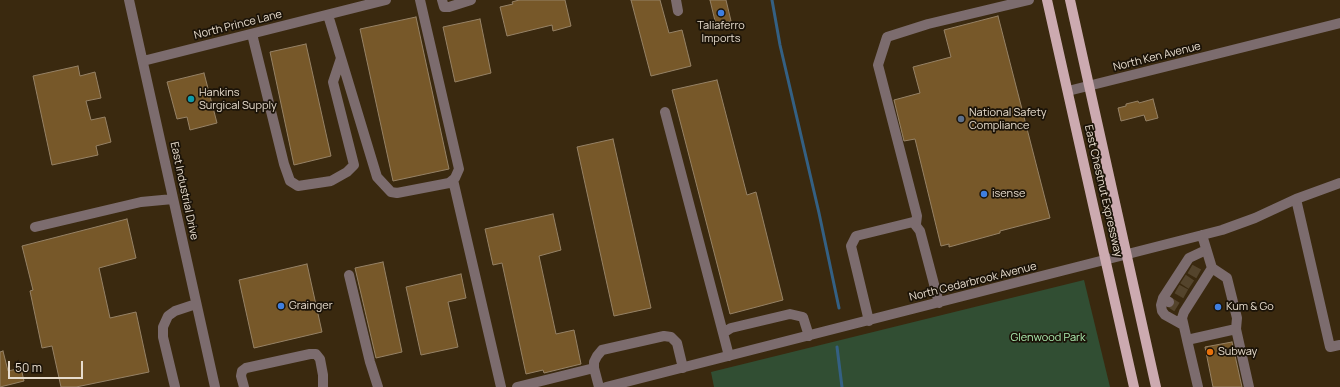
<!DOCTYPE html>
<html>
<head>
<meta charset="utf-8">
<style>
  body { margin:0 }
  #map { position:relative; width:1340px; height:387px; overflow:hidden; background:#3a290f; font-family:Manrope,sans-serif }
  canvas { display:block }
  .scale { position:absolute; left:8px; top:361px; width:75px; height:18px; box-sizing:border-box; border:2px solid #e7dccd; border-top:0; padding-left:5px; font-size:12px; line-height:14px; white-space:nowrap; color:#e7dccd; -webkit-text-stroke:3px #1b1308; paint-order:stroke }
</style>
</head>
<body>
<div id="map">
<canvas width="1340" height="387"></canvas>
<div class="scale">50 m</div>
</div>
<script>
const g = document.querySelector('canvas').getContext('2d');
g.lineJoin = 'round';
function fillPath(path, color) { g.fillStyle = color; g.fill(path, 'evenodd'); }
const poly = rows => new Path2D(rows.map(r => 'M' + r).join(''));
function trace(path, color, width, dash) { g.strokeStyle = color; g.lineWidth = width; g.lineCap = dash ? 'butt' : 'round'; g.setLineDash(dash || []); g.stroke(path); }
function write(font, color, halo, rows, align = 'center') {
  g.font = font + ' Manrope,sans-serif'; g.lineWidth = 3.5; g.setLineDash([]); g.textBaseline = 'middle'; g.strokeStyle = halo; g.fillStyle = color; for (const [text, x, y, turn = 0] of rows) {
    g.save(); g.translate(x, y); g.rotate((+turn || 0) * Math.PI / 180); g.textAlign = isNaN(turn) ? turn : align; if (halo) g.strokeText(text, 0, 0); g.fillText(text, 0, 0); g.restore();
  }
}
fillPath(poly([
  [1084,280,1110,387,714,387,711,372]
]), '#314e33');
trace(poly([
  [772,0,780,45,819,213,839,308],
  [837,347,842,387]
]), '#346083', 3);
const building = poly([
  [519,0,565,0,571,26,553,31,552,25,507,36,500,7,513,4,512,2,519,0],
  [631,0,660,0,669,33,682,30,691,66,651,76,631,0],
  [710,0,726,0,731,21,716,25,710,0],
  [998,16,1050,218,1000,231,1000,233,949,247,949,244,941,246,915,139,904,141,894,100,920,93,913,67,951,57,944,30,998,16],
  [416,17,449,169,393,181,360,29,416,17],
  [480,19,491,73,455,82,443,27,480,19],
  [306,44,331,156,294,165,270,52,306,44],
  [78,66,80,76,95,72,101,98,86,101,91,120,105,117,111,142,96,146,98,155,52,165,33,76,78,66],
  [204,73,217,123,190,130,187,117,177,119,167,82,204,73],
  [717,80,747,195,756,192,783,300,730,314,672,90,717,80],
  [1153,99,1158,118,1146,121,1144,115,1121,121,1118,108,1126,106,1126,104,1138,101,1139,103,1153,99],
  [613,139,651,308,614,316,577,147,613,139],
  [553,214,561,250,539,256,556,334,574,330,581,364,544,373,543,370,526,374,502,263,493,265,485,229,553,214],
  [127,219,136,258,99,268,110,318,136,312,149,372,76,387,61,387,52,346,42,348,30,291,33,290,22,246,127,219],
  [383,262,402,352,376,358,355,268,383,262],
  [307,264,322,332,254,348,239,280,307,264],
  [461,274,466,298,448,302,458,347,421,355,406,287,461,274],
  [1232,342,1242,387,1213,387,1205,347,1232,342],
  [3,351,8,371,21,368,24,381,0,387,0,352,3,351]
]);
fillPath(building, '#775829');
trace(building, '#968266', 1);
trace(poly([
  [1190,269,1199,274],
  [1183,279,1192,285],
  [1177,289,1186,294],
  [1169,302,1177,307]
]), '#54442c', 10, [10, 5]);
trace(poly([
  [129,0,215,387],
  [442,0,444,7,449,7,471,0],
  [676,0,678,11],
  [328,15,377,177,391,192,397,193,449,183,455,178,459,169,420,0],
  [252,34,284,164,290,181,298,186,331,181,347,172,354,165,333,82,341,58],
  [143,61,386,0],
  [1068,91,1340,23],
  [665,112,723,333],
  [453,180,501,387],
  [1296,199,1330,347,1340,345],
  [916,224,917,216,878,65,887,37,928,24,1029,0],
  [35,227,141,202,173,199],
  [1212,268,1227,278,1237,318,1236,329,1249,387],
  [349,275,370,362,378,387],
  [1163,298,1161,305,1162,311,1165,315,1183,325],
  [1169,302,1163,298,1189,258,1206,250],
  [869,321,851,246,856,236,913,222,920,231,939,303],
  [1187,340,1182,318,1184,312,1212,268,1202,235],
  [729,356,723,333,731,328,790,314,803,317,809,336],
  [175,387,163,337,163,327,168,316,175,311,196,304],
  [244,387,241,376,242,371,246,368,310,354,316,354,320,359,323,375,323,387],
  [517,387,594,368],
  [599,387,594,368,594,362,597,356,602,350,664,336,671,337,677,343,683,368],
  [606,387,1222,230,1255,218,1296,199,1340,183],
  [1198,387,1187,340,1236,329]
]), '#7c6c6e', 10);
trace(poly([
  [1047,0,1134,387],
  [1070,0,1156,387]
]), '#ccaab0', 10);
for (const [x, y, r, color] of [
  [721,13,4,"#3f7fe0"],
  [191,99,4,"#0f9aa8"],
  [961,119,4,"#5c6f8a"],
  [984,194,4,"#3f7fe0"],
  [281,306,4,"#3f7fe0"],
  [1218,307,4,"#3f7fe0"],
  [1210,352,4,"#e8710a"]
]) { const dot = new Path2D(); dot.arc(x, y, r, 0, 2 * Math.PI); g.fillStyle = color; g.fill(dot); trace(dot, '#1b1308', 1.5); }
write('11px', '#e7dccd', '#1b1308', [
  ["North Prince Lane",238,25,-14],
  ["North Ken Avenue",1157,57,-14],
  ["East Industrial Drive",184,191,78],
  ["East Chestnut Expressway",1103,191,77],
  ["North Cedarbrook Avenue",973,282,-14]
]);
write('11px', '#e7dccd', '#1b1308', [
  ["Taliaferro",721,26,"center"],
  ["Imports",721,39,"center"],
  ["Hankins",199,93],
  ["Surgical Supply",199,106],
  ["National Safety",969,113],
  ["Compliance",969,126],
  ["isense",992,194],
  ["Grainger",289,306],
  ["Kum & Go",1226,307],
  ["Subway",1218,352]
], 'left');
write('11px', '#adefb2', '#1b1308', [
  ["Glenwood Park",1048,338]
]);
</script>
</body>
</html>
